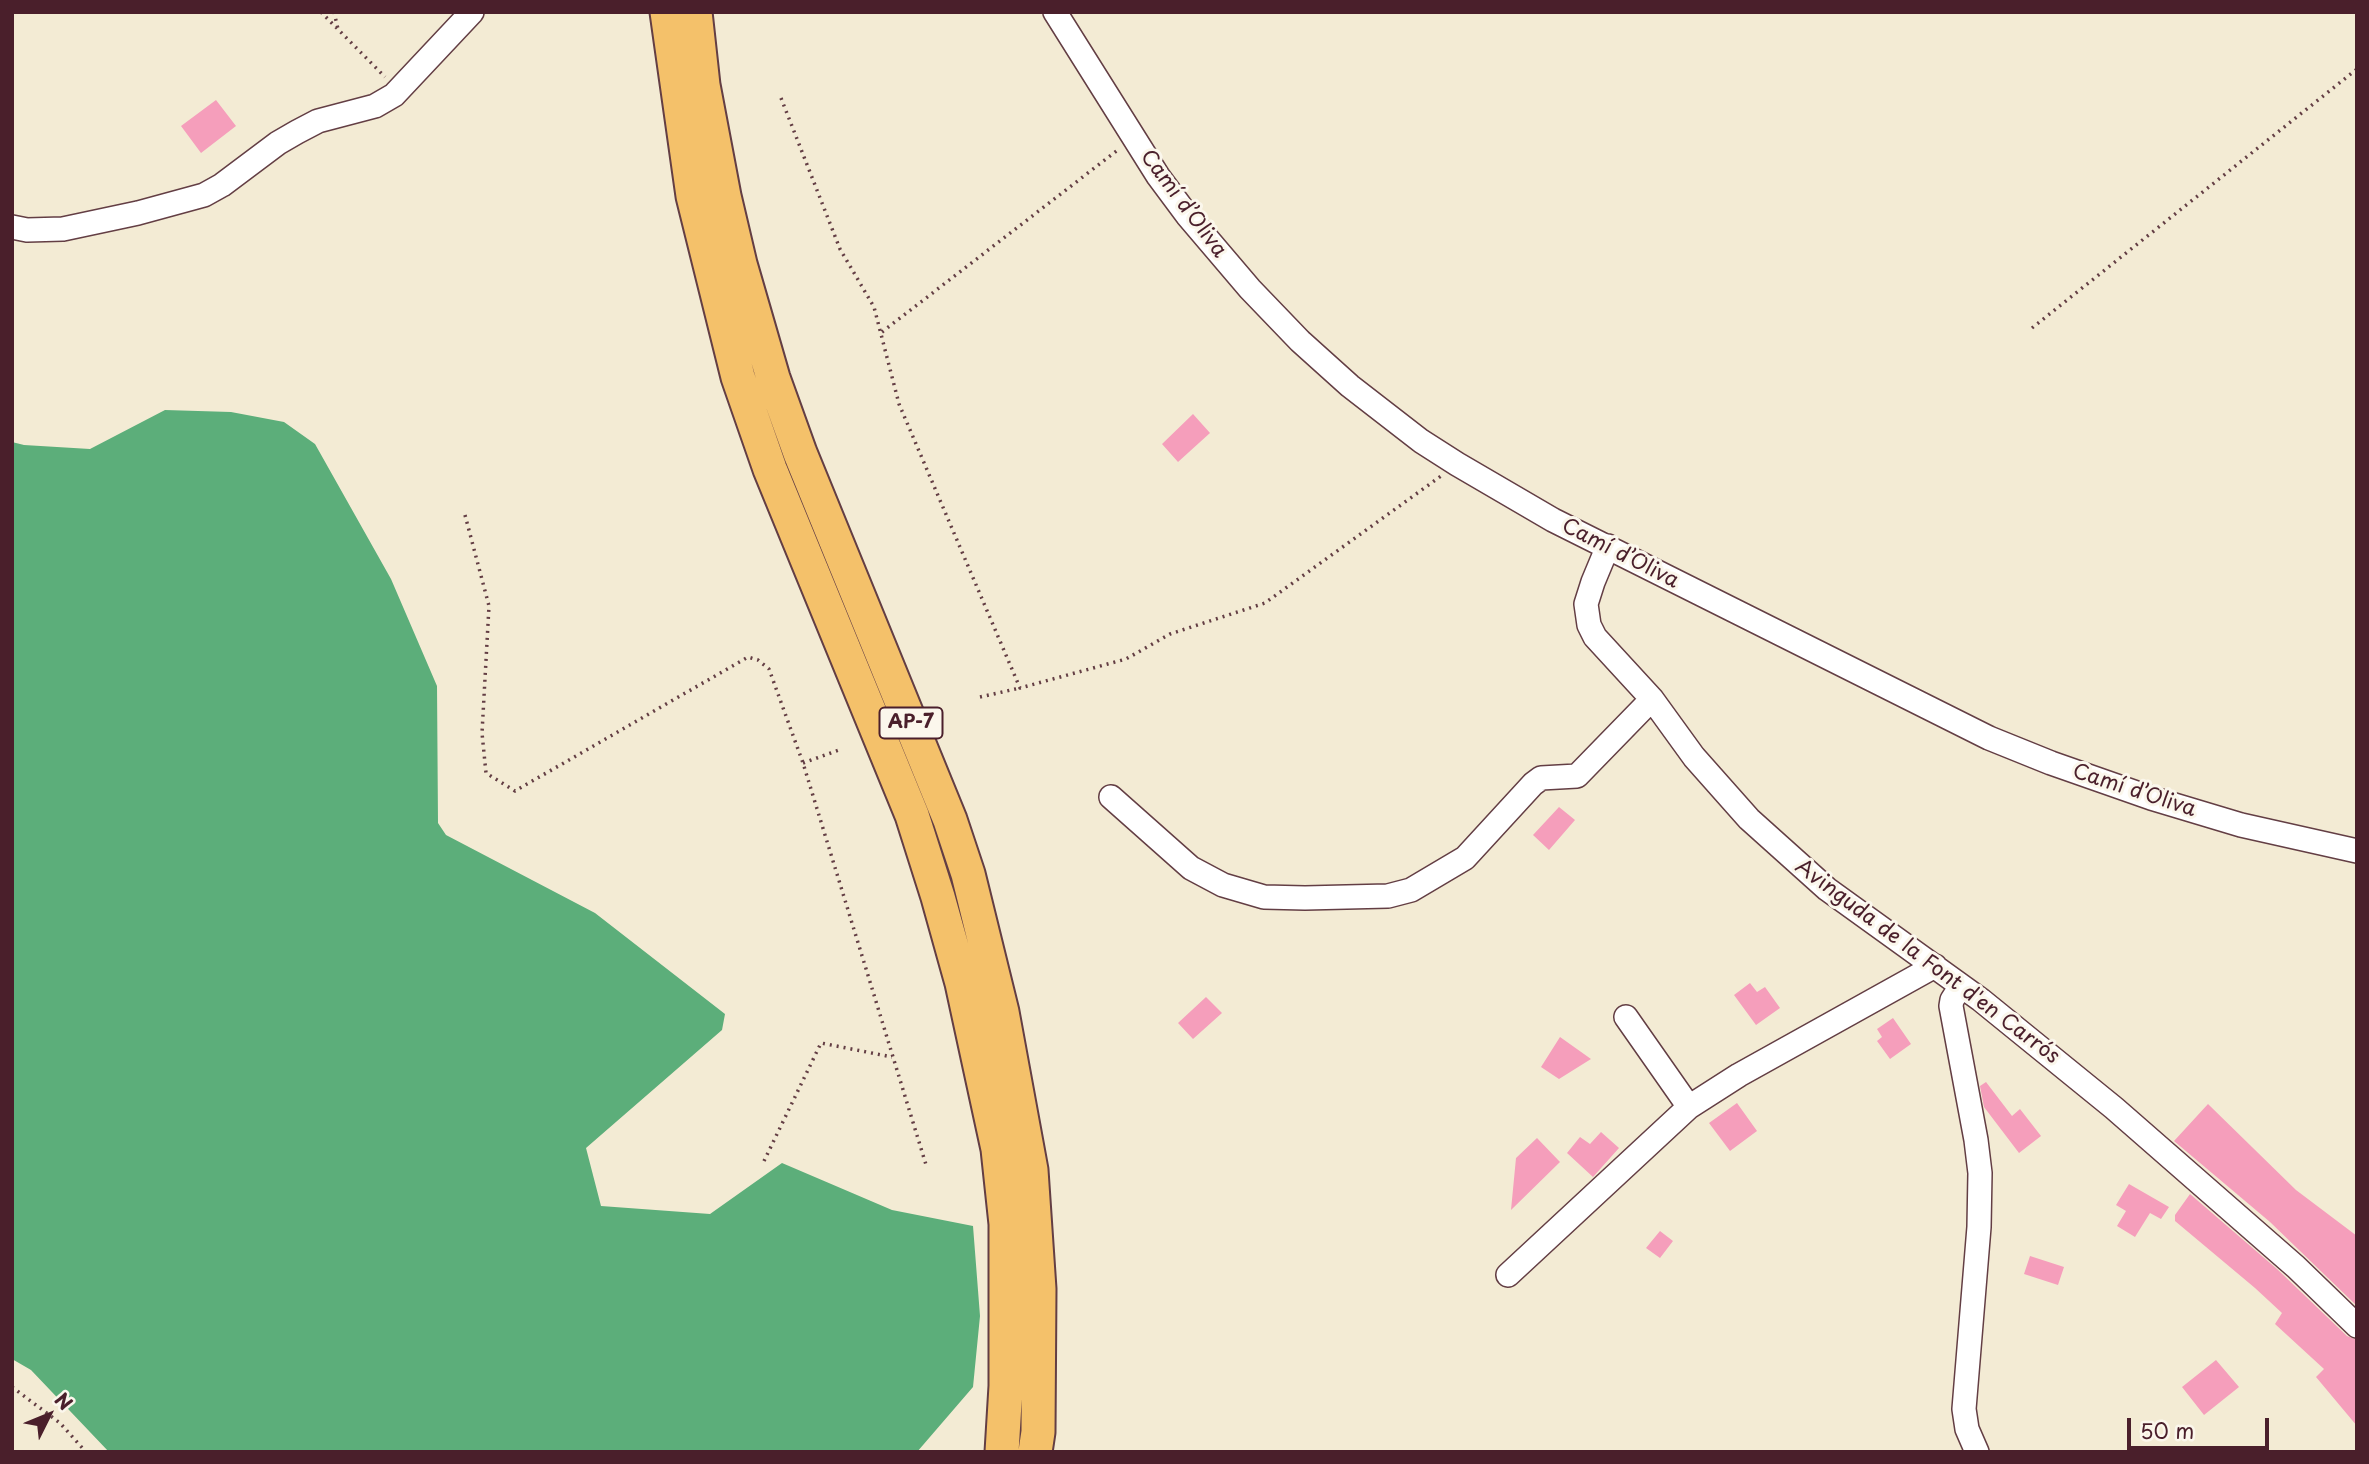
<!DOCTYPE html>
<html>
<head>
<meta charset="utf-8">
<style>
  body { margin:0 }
  #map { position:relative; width:2369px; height:1464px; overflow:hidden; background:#f3ebd4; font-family:"Playpen Sans",sans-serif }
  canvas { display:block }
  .frame { position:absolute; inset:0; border:14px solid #4a1f2b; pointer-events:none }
  .north { position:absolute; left:14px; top:1380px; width:70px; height:70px; -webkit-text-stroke:5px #fbf7ec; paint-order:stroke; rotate:47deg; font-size:19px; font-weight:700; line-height:28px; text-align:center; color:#4a1f2b }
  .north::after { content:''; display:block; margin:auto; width:24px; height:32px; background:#4a1f2b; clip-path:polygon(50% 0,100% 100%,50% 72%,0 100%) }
  .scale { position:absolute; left:2127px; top:1418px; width:142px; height:32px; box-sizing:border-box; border:4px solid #4a1f2b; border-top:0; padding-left:9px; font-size:21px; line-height:24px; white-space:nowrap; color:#4a1f2b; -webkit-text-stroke:5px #fbf7ec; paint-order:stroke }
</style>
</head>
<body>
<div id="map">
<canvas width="2369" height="1464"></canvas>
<div class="frame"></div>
<div class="north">N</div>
<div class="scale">50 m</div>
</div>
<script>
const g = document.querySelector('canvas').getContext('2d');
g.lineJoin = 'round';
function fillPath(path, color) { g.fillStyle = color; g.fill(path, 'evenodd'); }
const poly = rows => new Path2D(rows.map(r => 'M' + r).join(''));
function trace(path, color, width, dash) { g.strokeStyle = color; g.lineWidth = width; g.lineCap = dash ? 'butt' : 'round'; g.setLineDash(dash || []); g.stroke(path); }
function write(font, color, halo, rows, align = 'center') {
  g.font = font + ' "Playpen Sans",sans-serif'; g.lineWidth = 6; g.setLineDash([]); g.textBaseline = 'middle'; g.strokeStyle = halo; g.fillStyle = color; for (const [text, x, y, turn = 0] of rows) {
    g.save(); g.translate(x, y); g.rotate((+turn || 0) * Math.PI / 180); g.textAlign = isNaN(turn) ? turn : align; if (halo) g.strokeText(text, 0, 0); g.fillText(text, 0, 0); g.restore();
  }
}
fillPath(poly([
  [165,410,231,412,284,422,315,444,391,579,437,686,438,823,446,835,595,913,725,1014,722,1030,586,1148,601,1206,710,1214,782,1163,892,1210,973,1226,980,1316,973,1387,917,1452,109,1452,31,1370,12,1359,12,442,24,445,90,449]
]), '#5cae7a');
fillPath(poly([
  [216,100,236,126,201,153,181,126],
  [1193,414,1210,433,1178,462,1162,444],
  [1559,807,1575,820,1549,850,1533,835],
  [1750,983,1757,992,1765,987,1780,1008,1756,1025,1734,995],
  [1206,997,1222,1013,1193,1039,1178,1023],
  [1893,1018,1911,1044,1890,1059,1877,1041,1882,1037,1877,1029],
  [1560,1037,1591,1059,1559,1079,1541,1067],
  [1986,1082,2012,1116,2020,1109,2041,1136,2019,1153,1984,1107,1980,1086],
  [1737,1103,1757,1131,1730,1151,1709,1123],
  [2208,1104,2296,1190,2357,1236,2357,1306,2270,1222,2174,1141],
  [1601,1132,1619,1148,1593,1177,1567,1153,1580,1137,1590,1144],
  [1537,1138,1560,1162,1511,1210,1516,1158],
  [2129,1184,2169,1207,2161,1219,2150,1213,2135,1237,2117,1226,2126,1211,2116,1205],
  [2190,1194,2277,1269,2347,1336,2357,1340,2357,1426,2316,1377,2324,1369,2275,1324,2282,1313,2255,1288,2175,1221,2175,1215],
  [1660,1231,1673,1241,1660,1258,1646,1248],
  [2030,1256,2064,1267,2058,1285,2024,1274],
  [2216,1360,2239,1387,2204,1415,2182,1387]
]), '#f59ebb');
const minor = poly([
  [1055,12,1158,176,1187,215,1250,289,1300,341,1350,386,1421,441,1457,464,1553,520,1989,738,2051,763,2151,798,2241,825,2357,851],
  [12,227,27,230,63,229,138,213,204,195,222,185,278,143,297,132,318,121,375,106,394,95,472,12],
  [1608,546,1593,582,1586,604,1589,625,1595,637,1652,699,1694,757,1749,819,1827,889,1981,1000,2114,1108,2296,1267,2357,1326],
  [1111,797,1191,868,1223,885,1264,897,1305,898,1388,896,1411,890,1465,858,1533,784,1541,778,1577,776,1652,699],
  [1961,986,1952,1000,1951,1006,1976,1140,1980,1173,1979,1227,1964,1409,1967,1429,1977,1452],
  [1626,1017,1689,1107],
  [1508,1275,1689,1107,1739,1075,1935,966]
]);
const highway = poly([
  [667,12,693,196,738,377,770,469,912,815,938,897,962,983,998,1149,1006,1224,1006,1386,1002,1452],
  [695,12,703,85,724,196,740,264,773,378,800,453,950,820,968,874,1002,1012,1031,1170,1039,1289,1038,1432,1035,1452]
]);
trace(minor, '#633e44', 26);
trace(highway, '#633e44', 37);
trace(poly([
  [321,12,385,77],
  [334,12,338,29],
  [781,98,840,249,874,307,899,404,1020,688,1126,659,1170,634,1265,603,1441,476],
  [2032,328,2357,69],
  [882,332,1119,149],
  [465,515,489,606,482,733,486,773,515,791,748,657,758,660,769,669,803,763,927,1168],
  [980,697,1020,688],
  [803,763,839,750],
  [764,1161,821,1043,892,1057],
  [12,1387,60,1423,86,1452]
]), '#633e44', 3.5, [2, 5]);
trace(minor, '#fff', 23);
trace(highway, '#f4c16a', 33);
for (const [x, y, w] of [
  [911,723,63]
]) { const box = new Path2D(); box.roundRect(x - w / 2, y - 15.5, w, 31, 5); g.fillStyle = '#fbf7ec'; g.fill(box); trace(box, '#4a1f2b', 2); }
write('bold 19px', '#4a1f2b', null, [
  ["AP-7",911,723]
]);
write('21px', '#4a1f2b', '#fbf7ec', [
  ["Camí d’Oliva",1183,204,53],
  ["Camí d’Oliva",1620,554,27],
  ["Camí d’Oliva",2134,791,18],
  ["Avinguda de la Font d'en Carrós",1927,962,37]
]);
</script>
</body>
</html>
